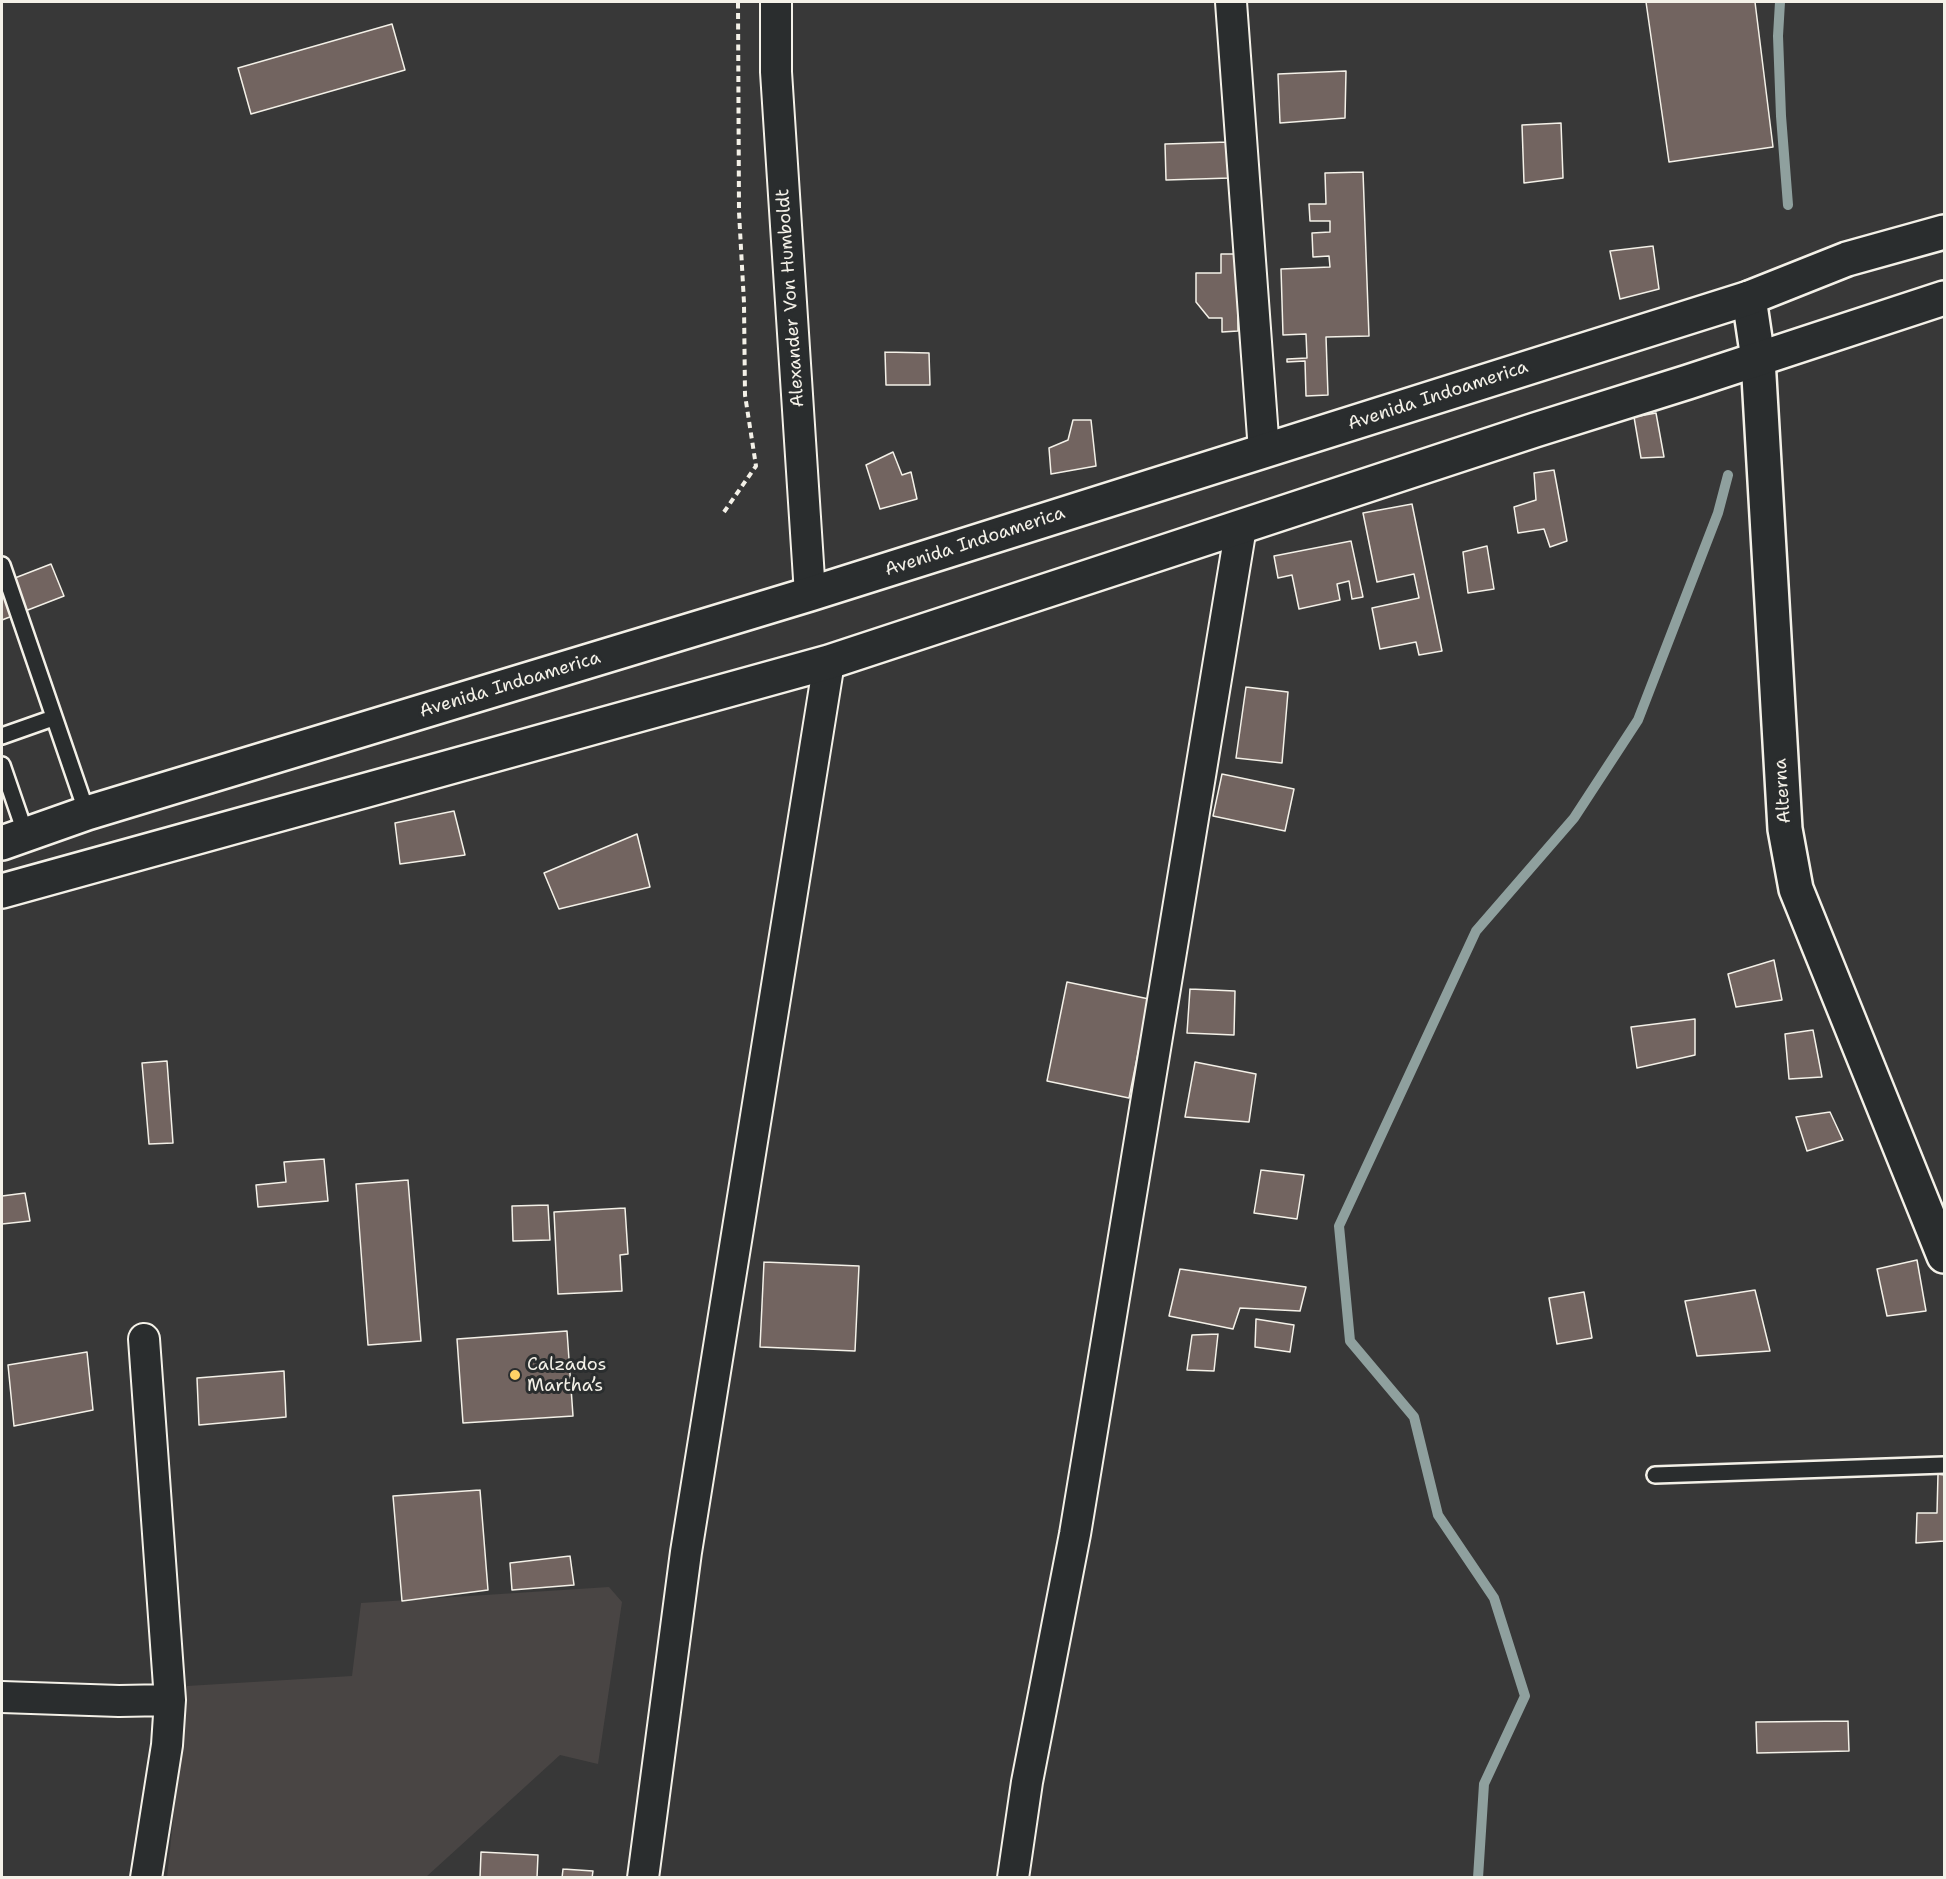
<!DOCTYPE html>
<html>
<head>
<meta charset="utf-8">
<style>
  body { margin:0 }
  #map { position:relative; width:1946px; height:1879px; overflow:hidden; background:#383838; font-family:"Shantell Sans",sans-serif }
  canvas { display:block }
  .frame { position:absolute; inset:0; border:3px solid #f4f1e8; pointer-events:none }
</style>
</head>
<body>
<div id="map">
<canvas width="1946" height="1879"></canvas>
<div class="frame"></div>
</div>
<script>
const g = document.querySelector('canvas').getContext('2d');
g.lineJoin = 'round';
function fillPath(path, color) { g.fillStyle = color; g.fill(path, 'evenodd'); }
const poly = rows => new Path2D(rows.map(r => 'M' + r).join(''));
function trace(path, color, width, dash) { g.strokeStyle = color; g.lineWidth = width; g.lineCap = dash ? 'butt' : 'round'; g.setLineDash(dash || []); g.stroke(path); }
function write(font, color, halo, rows, align = 'center') {
  g.font = font + ' "Shantell Sans",sans-serif'; g.lineWidth = 6; g.setLineDash([]); g.textBaseline = 'middle'; g.strokeStyle = halo; g.fillStyle = color; for (const [text, x, y, turn = 0] of rows) {
    g.save(); g.translate(x, y); g.rotate((+turn || 0) * Math.PI / 180); g.textAlign = isNaN(turn) ? turn : align; if (halo) g.strokeText(text, 0, 0); g.fillText(text, 0, 0); g.restore();
  }
}
fillPath(poly([
  [609,1587,622,1602,598,1764,560,1755,426,1877,167,1878,187,1686,352,1676,361,1603]
]), '#494544');
trace(poly([
  [1780,2,1778,36,1781,116,1788,205],
  [1478,1878,1484,1784,1525,1696,1494,1598,1438,1515,1414,1417,1350,1341,1339,1226,1476,931,1574,818,1638,720,1718,513,1728,475]
]), '#8fa09e', 10);
const building = poly([
  [1646,2,1755,2,1773,147,1669,162,1646,2],
  [392,24,405,70,251,114,238,68,392,24],
  [1346,71,1345,118,1280,123,1278,74,1346,71],
  [1561,123,1563,178,1524,183,1522,125,1561,123],
  [1228,142,1230,178,1166,180,1165,144,1228,142],
  [1363,172,1369,336,1326,337,1328,395,1306,396,1305,361,1287,362,1287,359,1307,358,1306,334,1283,335,1281,269,1330,267,1329,256,1313,257,1312,233,1330,232,1330,221,1310,221,1309,204,1326,204,1325,173,1363,172],
  [1653,246,1659,289,1620,299,1610,251,1653,246],
  [1221,254,1237,254,1238,331,1222,332,1222,318,1209,318,1196,302,1196,273,1221,273,1221,254],
  [885,352,929,353,930,385,886,385,885,352],
  [1656,413,1664,457,1641,458,1634,417,1656,413],
  [1073,420,1091,420,1096,466,1051,474,1049,448,1068,440,1073,420],
  [893,452,902,475,911,472,917,499,880,509,866,465,893,452],
  [1554,470,1567,541,1550,547,1544,529,1518,533,1514,507,1536,500,1534,473,1554,470],
  [1412,504,1442,651,1419,655,1416,642,1380,649,1372,608,1419,598,1414,574,1377,582,1363,513,1412,504],
  [1351,541,1363,597,1352,599,1349,581,1337,584,1340,600,1299,609,1292,575,1278,578,1274,556,1351,541],
  [1487,546,1494,589,1468,593,1463,552,1487,546],
  [51,564,64,596,2,620,2,583,51,564],
  [1246,687,1288,692,1282,763,1236,758,1246,687],
  [1222,774,1294,789,1285,831,1213,816,1222,774],
  [454,811,465,855,400,864,395,823,454,811],
  [637,834,650,887,559,909,544,873,637,834],
  [1774,960,1782,1000,1736,1007,1728,974,1774,960],
  [1067,982,1149,999,1129,1098,1047,1081,1067,982],
  [1190,989,1235,991,1234,1035,1187,1033,1190,989],
  [1695,1019,1695,1055,1637,1068,1631,1027,1695,1019],
  [1813,1030,1822,1077,1789,1079,1785,1034,1813,1030],
  [167,1061,173,1143,149,1144,142,1063,167,1061],
  [1195,1062,1256,1074,1249,1122,1185,1117,1195,1062],
  [1830,1112,1843,1140,1807,1151,1796,1117,1830,1112],
  [324,1159,328,1201,258,1207,256,1185,286,1182,284,1162,324,1159],
  [1261,1170,1304,1175,1297,1219,1254,1213,1261,1170],
  [408,1180,421,1341,368,1345,356,1184,408,1180],
  [25,1193,30,1221,2,1224,2,1196,25,1193],
  [548,1205,550,1240,513,1241,512,1206,548,1205],
  [625,1208,628,1254,620,1255,622,1291,558,1294,554,1212,625,1208],
  [1917,1260,1926,1311,1887,1316,1877,1269,1917,1260],
  [764,1262,859,1266,855,1351,760,1347,764,1262],
  [1180,1269,1306,1287,1300,1311,1240,1308,1233,1329,1169,1316,1180,1269],
  [1755,1290,1770,1351,1697,1356,1685,1301,1755,1290],
  [1584,1292,1592,1338,1557,1344,1549,1298,1584,1292],
  [1256,1319,1294,1325,1290,1352,1255,1347,1256,1319],
  [567,1331,573,1416,463,1423,457,1339,567,1331],
  [1218,1334,1214,1371,1187,1370,1192,1335,1218,1334],
  [87,1352,93,1410,14,1426,8,1365,87,1352],
  [284,1371,286,1417,199,1425,197,1378,284,1371],
  [1938,1474,1944,1475,1944,1541,1916,1543,1917,1513,1937,1513,1938,1474],
  [480,1490,488,1590,402,1601,393,1496,480,1490],
  [570,1556,574,1585,512,1590,510,1563,570,1556],
  [1848,1721,1849,1751,1757,1753,1756,1722,1848,1721],
  [481,1852,538,1855,537,1878,480,1878,481,1852],
  [563,1869,593,1871,592,1878,562,1878,563,1869]
]);
fillPath(building, '#726460');
trace(building, '#f4f1e8', 1.5);
const lane = poly([
  [2,565,87,813],
  [2,736,53,718],
  [2,765,26,835],
  [1655,1475,1944,1465]
]);
const street = poly([
  [776,2,776,72,810,594],
  [1231,2,1264,451],
  [144,1339,170,1700],
  [2,1697,119,1701,170,1700,167,1745,146,1878],
  [643,1878,686,1552,829,662],
  [1013,1878,1027,1782,1075,1534,1241,527]
]);
const secondary = poly([
  [1749,298,1758,359,1785,829,1796,889,1944,1256]
]);
const primary = poly([
  [2,843,87,813,810,594,1749,298,1847,259,1944,232],
  [2,891,829,662,1535,430,1688,382,1944,298]
]);
trace(lane, '#f4f1e8', 20);
trace(street, '#f4f1e8', 34);
trace(secondary, '#f4f1e8', 38);
trace(primary, '#f4f1e8', 38);
trace(poly([
  [724,512,756,466,745,395,744,303,739,212,738,2]
]), '#f4f1e8', 4, [6, 4.5]);
trace(lane, '#2a2d2e', 15);
trace(street, '#2a2d2e', 30);
trace(secondary, '#2a2d2e', 33);
trace(primary, '#2a2d2e', 33);
for (const [x, y, r, color] of [
  [515,1375,6,"#ffd166"]
]) { const dot = new Path2D(); dot.arc(x, y, r, 0, 2 * Math.PI); g.fillStyle = color; g.fill(dot); trace(dot, '#2a2d2e', 2); }
write('18px', '#f4f1e8', '#2a2d2e', [
  ["Alexander Von Humboldt",791,298,-94],
  ["Avenida Indoamerica",1438,396,-18],
  ["Avenida Indoamerica",975,542,-18],
  ["Avenida Indoamerica",510,685,-17],
  ["Alterna",1783,791,-94]
]);
write('18px', '#f4f1e8', '#2a2d2e', [
  ["Calzados",527,1365],
  ["Martha’s",527,1386]
], 'left');
</script>
</body>
</html>
